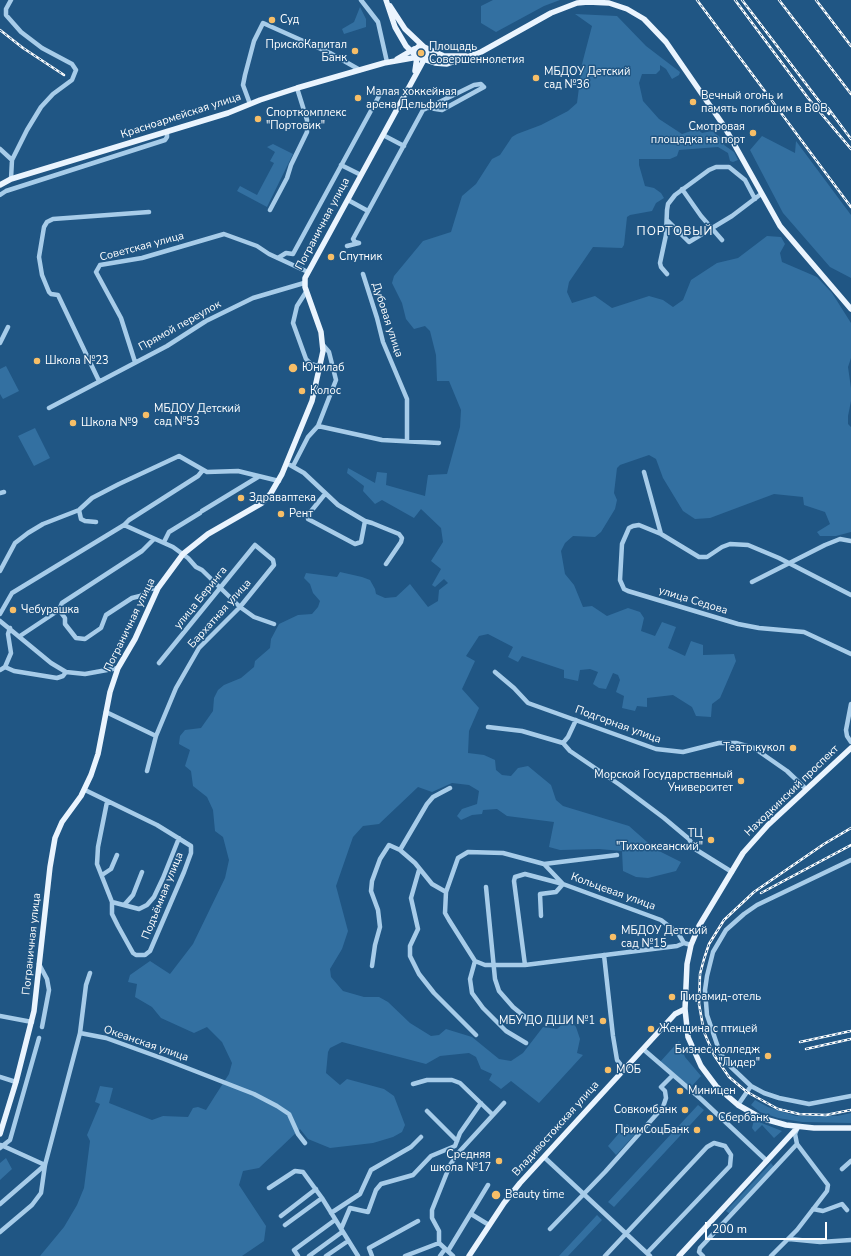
<!DOCTYPE html>
<html>
<head>
<meta charset="utf-8">
<style>
  body { margin:0 }
  #map { position:relative; width:851px; height:1256px; overflow:hidden; background:#205684; font-family:"Nunito Sans",sans-serif }
  canvas { display:block }
  .scale { position:absolute; left:705px; top:1222px; width:122px; height:18px; box-sizing:border-box; border:2px solid #fff; border-top:0; padding-left:5px; font-size:12px; line-height:14px; white-space:nowrap; color:#fff; -webkit-text-stroke:3px #205684; paint-order:stroke }
</style>
</head>
<body>
<div id="map">
<canvas width="851" height="1256"></canvas>
<div class="scale">200 m</div>
</div>
<script>
const g = document.querySelector('canvas').getContext('2d');
g.lineJoin = 'round';
function fillPath(path, color) { g.fillStyle = color; g.fill(path, 'evenodd'); }
const poly = rows => new Path2D(rows.map(r => 'M' + r).join(''));
function trace(path, color, width, dash) { g.strokeStyle = color; g.lineWidth = width; g.lineCap = dash ? 'butt' : 'round'; g.setLineDash(dash || []); g.stroke(path); }
function write(font, color, halo, rows, align = 'center') {
  g.font = font + ' "Nunito Sans",sans-serif'; g.lineWidth = 3; g.setLineDash([]); g.textBaseline = 'middle'; g.strokeStyle = halo; g.fillStyle = color; for (const [text, x, y, turn = 0] of rows) {
    g.save(); g.translate(x, y); g.rotate((+turn || 0) * Math.PI / 180); g.textAlign = isNaN(turn) ? turn : align; if (halo) g.strokeText(text, 0, 0); g.fillText(text, 0, 0); g.restore();
  }
}
fillPath(poly([
  [493,0,560,0,544,6,496,32,481,23,481,6],
  [360,7,366,19,366,27,344,34,342,29,354,22],
  [575,14,617,16,646,46,680,72,679,75,672,79,666,69,660,65,660,70,656,74,642,74,639,83,643,101,659,119,682,134,697,129,702,133,712,131,725,141,724,145,734,152,738,160,733,162,730,161,728,153,718,147,679,150,677,156,670,159,639,159,639,165,645,186,654,188,661,193,664,198,656,203,652,211,630,215,627,217,624,245,622,248,593,247,569,282,567,292,572,303,595,296,612,308,649,296,663,300,673,307,683,300,691,280,717,263,738,258,767,236,781,237,785,244,780,253,782,262,817,277,832,293,851,323,851,358,848,367,851,388,851,401,848,416,848,424,851,427,851,532,836,536,820,536,817,532,830,524,825,512,804,505,803,497,774,494,710,518,695,519,683,511,663,478,656,459,649,455,620,465,617,468,614,493,617,500,615,509,601,532,595,537,573,536,565,543,561,551,565,574,574,585,583,607,592,606,607,616,628,608,640,612,644,618,641,631,655,636,662,622,676,627,668,648,685,656,691,641,703,645,703,655,734,654,736,661,720,698,712,704,711,717,696,716,692,707,673,695,647,698,647,707,637,706,635,711,622,708,624,696,616,692,620,680,618,675,613,673,606,689,599,688,593,684,598,672,590,669,580,670,578,681,564,678,564,670,522,656,518,662,508,657,513,647,488,634,479,636,466,656,475,661,462,689,479,708,469,731,468,753,484,755,495,760,496,770,502,775,511,776,518,768,528,766,551,785,556,800,563,806,629,826,655,849,681,862,676,871,648,878,636,877,623,871,622,851,599,849,560,850,549,847,554,822,507,816,497,809,483,810,482,814,472,815,461,820,457,816,462,809,477,804,479,791,469,785,452,783,432,792,418,787,379,824,363,826,353,837,336,886,348,931,342,949,330,969,331,977,343,991,364,997,379,997,388,1002,410,1023,431,1036,439,1035,446,1029,472,1037,499,1059,511,1061,523,1053,543,1027,557,1029,565,1022,572,1023,576,1027,580,1039,577,1053,583,1055,539,1103,511,1081,501,1089,489,1080,492,1074,481,1069,476,1057,469,1053,440,1056,426,1064,342,1042,330,1048,328,1052,326,1073,340,1085,347,1079,384,1089,394,1096,405,1125,402,1132,393,1137,373,1143,330,1148,308,1139,300,1129,259,1168,243,1171,239,1185,266,1226,264,1241,242,1256,40,1256,64,1227,77,1205,84,1188,90,1141,87,1135,100,1104,95,1102,100,1086,113,1088,109,1103,152,1120,163,1116,188,1117,193,1108,198,1107,206,1110,229,1074,232,1063,222,1042,207,1027,194,1033,161,1018,152,1007,135,997,137,984,128,982,130,975,150,961,170,974,193,944,225,878,229,860,223,837,215,831,213,810,207,797,193,786,191,771,185,766,190,750,179,744,180,736,185,730,201,728,213,711,214,698,218,690,224,685,241,678,254,667,255,661,270,648,271,639,279,624,298,615,312,614,318,607,320,601,313,593,310,584,304,578,306,573,337,577,340,572,362,577,370,580,375,589,376,594,385,598,396,597,410,584,428,607,438,601,439,590,448,583,444,579,435,587,432,585,441,569,431,561,443,542,441,528,421,509,414,518,382,500,375,504,363,491,364,486,347,473,348,468,375,483,377,472,387,473,386,485,425,496,428,475,447,474,460,427,461,410,449,381,437,381,436,355,430,331,425,326,414,329,406,319,402,303,392,283,394,276,423,241,451,232,462,196,476,184,492,159,500,155,512,137,517,134,541,125,568,111,577,103,582,64,592,26],
  [762,136,795,153,796,141,851,215,851,278,830,267,783,213,750,150],
  [273,144,293,154,267,207,237,191,240,186,257,195,274,163,270,161,275,152,267,147],
  [6,366,19,391,3,399,0,394,0,369],
  [35,428,50,458,34,466,18,436],
  [679,1041,685,1057,701,1076,691,1087,660,1062],
  [755,1100,768,1107,796,1116,837,1116,851,1113,851,1123,802,1122,778,1118,760,1112,751,1105],
  [698,1105,704,1110,614,1207,608,1202],
  [754,1120,782,1131,774,1138,762,1125,755,1132,752,1128],
  [627,1124,636,1133,616,1155,608,1146],
  [6,1158,12,1169,0,1180,0,1163],
  [771,1163,774,1167,730,1214,726,1211],
  [597,1215,602,1220,568,1256,559,1256]
]), '#3370a1');
trace(poly([
  [11,0,6,9,6,15,21,32,42,48,72,64,76,70,72,80,53,94,41,107,27,130,12,160,11,179],
  [361,0,378,22,387,62],
  [250,104,243,85,245,75,254,41,263,23,330,53,360,70],
  [429,108,442,110,484,87],
  [383,135,404,146],
  [0,149,12,160],
  [341,165,361,175],
  [682,189,701,216,722,240],
  [0,195,6,191,165,140,167,137,167,131],
  [348,200,368,211],
  [270,210,287,178,291,165,307,132,307,120,297,88],
  [667,220,689,242,732,216,761,194],
  [359,243,355,242,353,239,423,110,474,85,481,84,484,87],
  [347,246,359,243],
  [278,258,286,253,293,254,379,96],
  [363,274,377,318,383,342,407,399,407,441],
  [667,274,661,267,660,263,666,235,667,210,668,204,675,195,709,170,716,167,729,167,745,180,755,199],
  [306,292,297,306,293,323,306,359,311,364,321,367],
  [0,343,8,327],
  [135,362,121,318,96,272,100,265,142,258,224,234,257,246,269,254,308,272],
  [99,381,58,295,51,294,49,292,42,275,39,257,44,227,47,222,53,219,149,212],
  [49,408,167,346,206,321,253,298,304,283],
  [318,426,336,380,329,352,323,345],
  [290,465,304,473,338,505,365,521,372,523,399,534,402,538,401,542,386,564],
  [293,466,308,437,318,426,382,440,439,443],
  [644,472,661,534],
  [0,493,4,492],
  [325,494,308,515,308,519,355,544,361,542,365,521],
  [79,510,81,519,85,521,96,522],
  [202,511,258,477],
  [124,525,173,547,188,558,196,567,202,570,240,607,254,617,274,624],
  [164,542,169,532,200,513],
  [0,571,15,543,28,533,43,524,79,510,92,498,119,484,179,456,207,472,238,471,279,481],
  [752,582,825,545,840,539,851,541],
  [851,595,779,558,748,545,730,544,722,547,707,557,699,557,661,534,639,525,633,526,629,528,622,544,620,580,624,589,628,591,738,624,759,628,804,632,851,654],
  [59,610,65,618,65,624,76,638,85,639,101,628,106,615,132,598,140,596,150,589,158,588],
  [0,614,12,593,124,525,129,520,198,476,203,470],
  [0,621,51,663,66,672,85,674,118,668],
  [20,636,59,610,62,603,142,551,154,539],
  [5,667,14,671,57,678,63,676,66,672],
  [0,670,5,667,11,653,8,634,10,628],
  [495,672,514,688,528,703,656,749,683,752,719,743,736,743,754,748,787,771,806,789],
  [851,704,846,730,847,736,851,742],
  [106,712,156,736],
  [488,727,522,731,563,743,570,751,620,785,664,818,689,839,695,849,732,872],
  [563,743,568,737,576,720],
  [147,771,156,736,176,688,199,648,240,607,274,565,273,560,255,545,159,663],
  [85,790,157,825,191,846,191,853,184,872,150,951,145,955,136,955,133,953,118,926,112,914,112,902,97,864,98,847,107,802],
  [400,850,427,804,433,797,450,788],
  [544,864,617,855],
  [419,870,411,898,418,929,410,946,410,956,419,974,434,993,476,1035],
  [102,875,111,869,117,855],
  [486,887,495,979,499,991,513,1007,530,1021],
  [112,902,139,909,147,905,154,897,163,878,179,838],
  [125,904,133,895,142,872],
  [684,943,678,933,661,920,563,884,544,864,503,853,468,852,458,858,446,892,445,913,449,920,475,961,485,965,525,965,677,946,684,943,691,945],
  [604,955,613,1036,617,1060,624,1069],
  [475,961,470,979,472,993,483,1008,506,1031,526,1043],
  [39,964,47,979,49,990,42,1027],
  [525,965,514,881,515,877,525,874,563,884,556,892,540,894,541,916],
  [372,966,375,945,380,927,378,910,371,891,372,881,380,859,389,845,400,850,415,863,432,884,446,892],
  [0,1016,32,1022],
  [80,1033,86,985,90,973],
  [643,1049,701,1099,767,1161],
  [0,1077,16,1082],
  [413,1084,427,1080,452,1080,460,1083,493,1115],
  [751,1086,764,1093,779,1098,809,1104,851,1096],
  [738,1105,751,1086,731,1067,720,1053,707,1015,705,990,707,976,713,952,726,930,744,914,757,905,851,860],
  [427,1111,457,1141],
  [0,1148,10,1140,39,1038],
  [544,1157,650,1256],
  [842,1169,851,1161],
  [269,1188,295,1171,303,1172,322,1198,358,1256],
  [0,1204,45,1165,1,1145],
  [813,1209,823,1211,842,1204,847,1210],
  [331,1213,360,1194,371,1170,411,1147,421,1137],
  [471,1214,489,1225],
  [281,1216,316,1189],
  [285,1225,322,1198],
  [341,1229,350,1208,368,1212,376,1190,381,1184,413,1175,431,1156,455,1146,460,1133,481,1103],
  [550,1229,605,1172,663,1107,666,1098,665,1091,661,1087,673,1075],
  [0,1232,32,1205,41,1193,45,1165,80,1033,106,1038,164,1059,254,1094,277,1106,289,1114,298,1134,305,1143],
  [789,1239,820,1242,851,1240],
  [439,1243,439,1231,432,1218,432,1210,450,1165,459,1152,504,1103],
  [448,1251,488,1185],
  [298,1256,294,1250,335,1220],
  [309,1256,342,1232],
  [326,1256,348,1241],
  [372,1256,369,1248,418,1221],
  [405,1256,439,1243,453,1256],
  [440,1256,445,1249],
  [605,1256,707,1147,714,1143,725,1146,731,1155,730,1166,647,1253],
  [703,1256,699,1252,700,1248,797,1144],
  [771,1256,797,1230,827,1191,828,1185,797,1144,795,1134,797,1129]
]), '#a7cce9', 4.5);
trace(poly([
  [386,0,395,27,406,46,417,57,435,63,447,64,481,52,551,13,577,3,588,2,609,3,627,9,644,19,666,42,724,126,780,226,851,309],
  [390,6,405,29,424,47,444,56,466,56],
  [397,59,414,49],
  [415,71,417,57,415,50,419,46,424,47],
  [0,185,11,179,228,113,260,100,297,88,384,63,418,57],
  [851,748,768,825,743,853,699,926,691,945,687,964,685,1009,688,1037,701,1066,716,1086,738,1105,761,1118,786,1125,814,1128,851,1128],
  [0,1134,16,1082,34,1011,50,867,55,838,62,822,81,796,91,775,98,754,110,692,118,668,135,639,158,588,183,554,208,534,262,503,271,493,282,474,312,401,323,351,321,332,305,287,305,278,426,56,427,51,424,47],
  [469,1256,504,1203,520,1183,675,1014,685,1009],
  [679,1256,798,1127]
]), '#eaf4fe', 5.5);
const rail = poly([
  [697,0,851,207],
  [735,0,808,98,851,149],
  [742,0,829,114],
  [779,0,851,94],
  [816,0,851,46],
  [0,30,23,48,64,75],
  [828,108,851,139],
  [851,828,824,844,754,892,724,920,709,944,704,959,700,974,699,1004,704,1032,714,1055,729,1077,747,1092,778,1109,799,1114,826,1115,851,1110],
  [761,893,851,845],
  [800,1042,851,1031],
  [806,1049,851,1039]
]);
trace(rail, '#fff', 2.5);
trace(rail, '#205684', 1, [3]);
for (const [x, y, r, color] of [
  [272,20,4,"#f7be67"],
  [355,51,4,"#f7be67"],
  [421,53,4,"#f7be67"],
  [536,78,4,"#f7be67"],
  [358,98,4,"#f7be67"],
  [693,102,4,"#f7be67"],
  [258,119,4,"#f7be67"],
  [753,133,4,"#f7be67"],
  [331,257,4,"#f7be67"],
  [37,361,4,"#f7be67"],
  [293,368,5,"#f7be67"],
  [302,391,4,"#f7be67"],
  [146,415,4,"#f7be67"],
  [73,423,4,"#f7be67"],
  [241,498,4,"#f7be67"],
  [281,514,4,"#f7be67"],
  [13,610,4,"#f7be67"],
  [793,748,4,"#f7be67"],
  [741,781,4,"#f7be67"],
  [711,840,4,"#f7be67"],
  [613,937,4,"#f7be67"],
  [672,997,4,"#f7be67"],
  [603,1021,4,"#f7be67"],
  [651,1029,4,"#f7be67"],
  [768,1056,4,"#f7be67"],
  [608,1070,4,"#f7be67"],
  [680,1091,4,"#f7be67"],
  [685,1110,4,"#f7be67"],
  [710,1118,4,"#f7be67"],
  [697,1130,4,"#f7be67"],
  [499,1161,4,"#f7be67"],
  [496,1195,5,"#f7be67"]
]) { const dot = new Path2D(); dot.arc(x, y, r, 0, 2 * Math.PI); g.fillStyle = color; g.fill(dot); trace(dot, '#205684', 1.5); }
write('11px', '#fff', '#205684', [
  ["Суд",280,20],
  ["ПрискоКапитал",347,45,"right"],
  ["Банк",347,58,"right"],
  ["Площадь",429,47],
  ["Совершеннолетия",429,60],
  ["МБДОУ Детский",544,72],
  ["сад №36",544,85],
  ["Малая хоккейная",366,92],
  ["арена Дельфин",366,105],
  ["Вечный огонь и",701,96],
  ["память погибшим в ВОВ",701,109],
  ["Спорткомплекс",266,113],
  ["\"Портовик\"",266,126],
  ["Смотровая",745,127,"right"],
  ["площадка на порт",745,140,"right"],
  ["Спутник",339,257],
  ["Школа №23",45,361],
  ["Юнилаб",302,368],
  ["Колос",310,391],
  ["МБДОУ Детский",154,409],
  ["сад №53",154,422],
  ["Школа №9",81,423],
  ["Здраваптека",249,498],
  ["Рент",289,514],
  ["Чебурашка",21,610],
  ["Театр кукол",785,748,"right"],
  ["Морской Государственный",733,775,"right"],
  ["Университет",733,788,"right"],
  ["ТЦ",703,834,"right"],
  ["\"Тихоокеанский\"",703,847,"right"],
  ["МБДОУ Детский",621,931],
  ["сад №15",621,944],
  ["Пирамид-отель",680,997],
  ["МБУ ДО ДШИ №1",595,1021,"right"],
  ["Женщина с птицей",659,1029],
  ["Бизнес колледж",760,1050,"right"],
  ["\"Лидер\"",760,1063,"right"],
  ["МОБ",616,1070],
  ["Миницен",688,1091],
  ["Совкомбанк",677,1110,"right"],
  ["Сбербанк",718,1118],
  ["ПримСоцБанк",689,1130,"right"],
  ["Средняя",491,1155,"right"],
  ["школа №17",491,1168,"right"],
  ["Beauty time",505,1195]
], 'left');
write('11px', '#fff', '#205684', [
  ["Красноармейская улица",181,116,-18],
  ["Пограничная улица",323,224,-62],
  ["Советская улица",142,247,-15],
  ["Дубовая улица",387,320,72],
  ["Прямой переулок",180,326,-29],
  ["улица Беринга",201,598,-51],
  ["улица Седова",693,601,17],
  ["Бархатная улица",220,614,-48],
  ["Пограничная улица",130,625,-64],
  ["Подгорная улица",618,725,20],
  ["Находкинский проспект",792,791,-44],
  ["Кольцевая улица",613,892,20],
  ["Подъёмная улица",163,896,-68],
  ["Пограничная улица",32,944,-84],
  ["Океанская улица",146,1044,19],
  ["Владивостокская улица",556,1129,-48]
]);
g.letterSpacing = '1px';
write('12px', '#fff', '#205684', [
  ["ПОРТОВЫЙ",675,232]
]);
g.letterSpacing = '0px';
</script>
</body>
</html>
